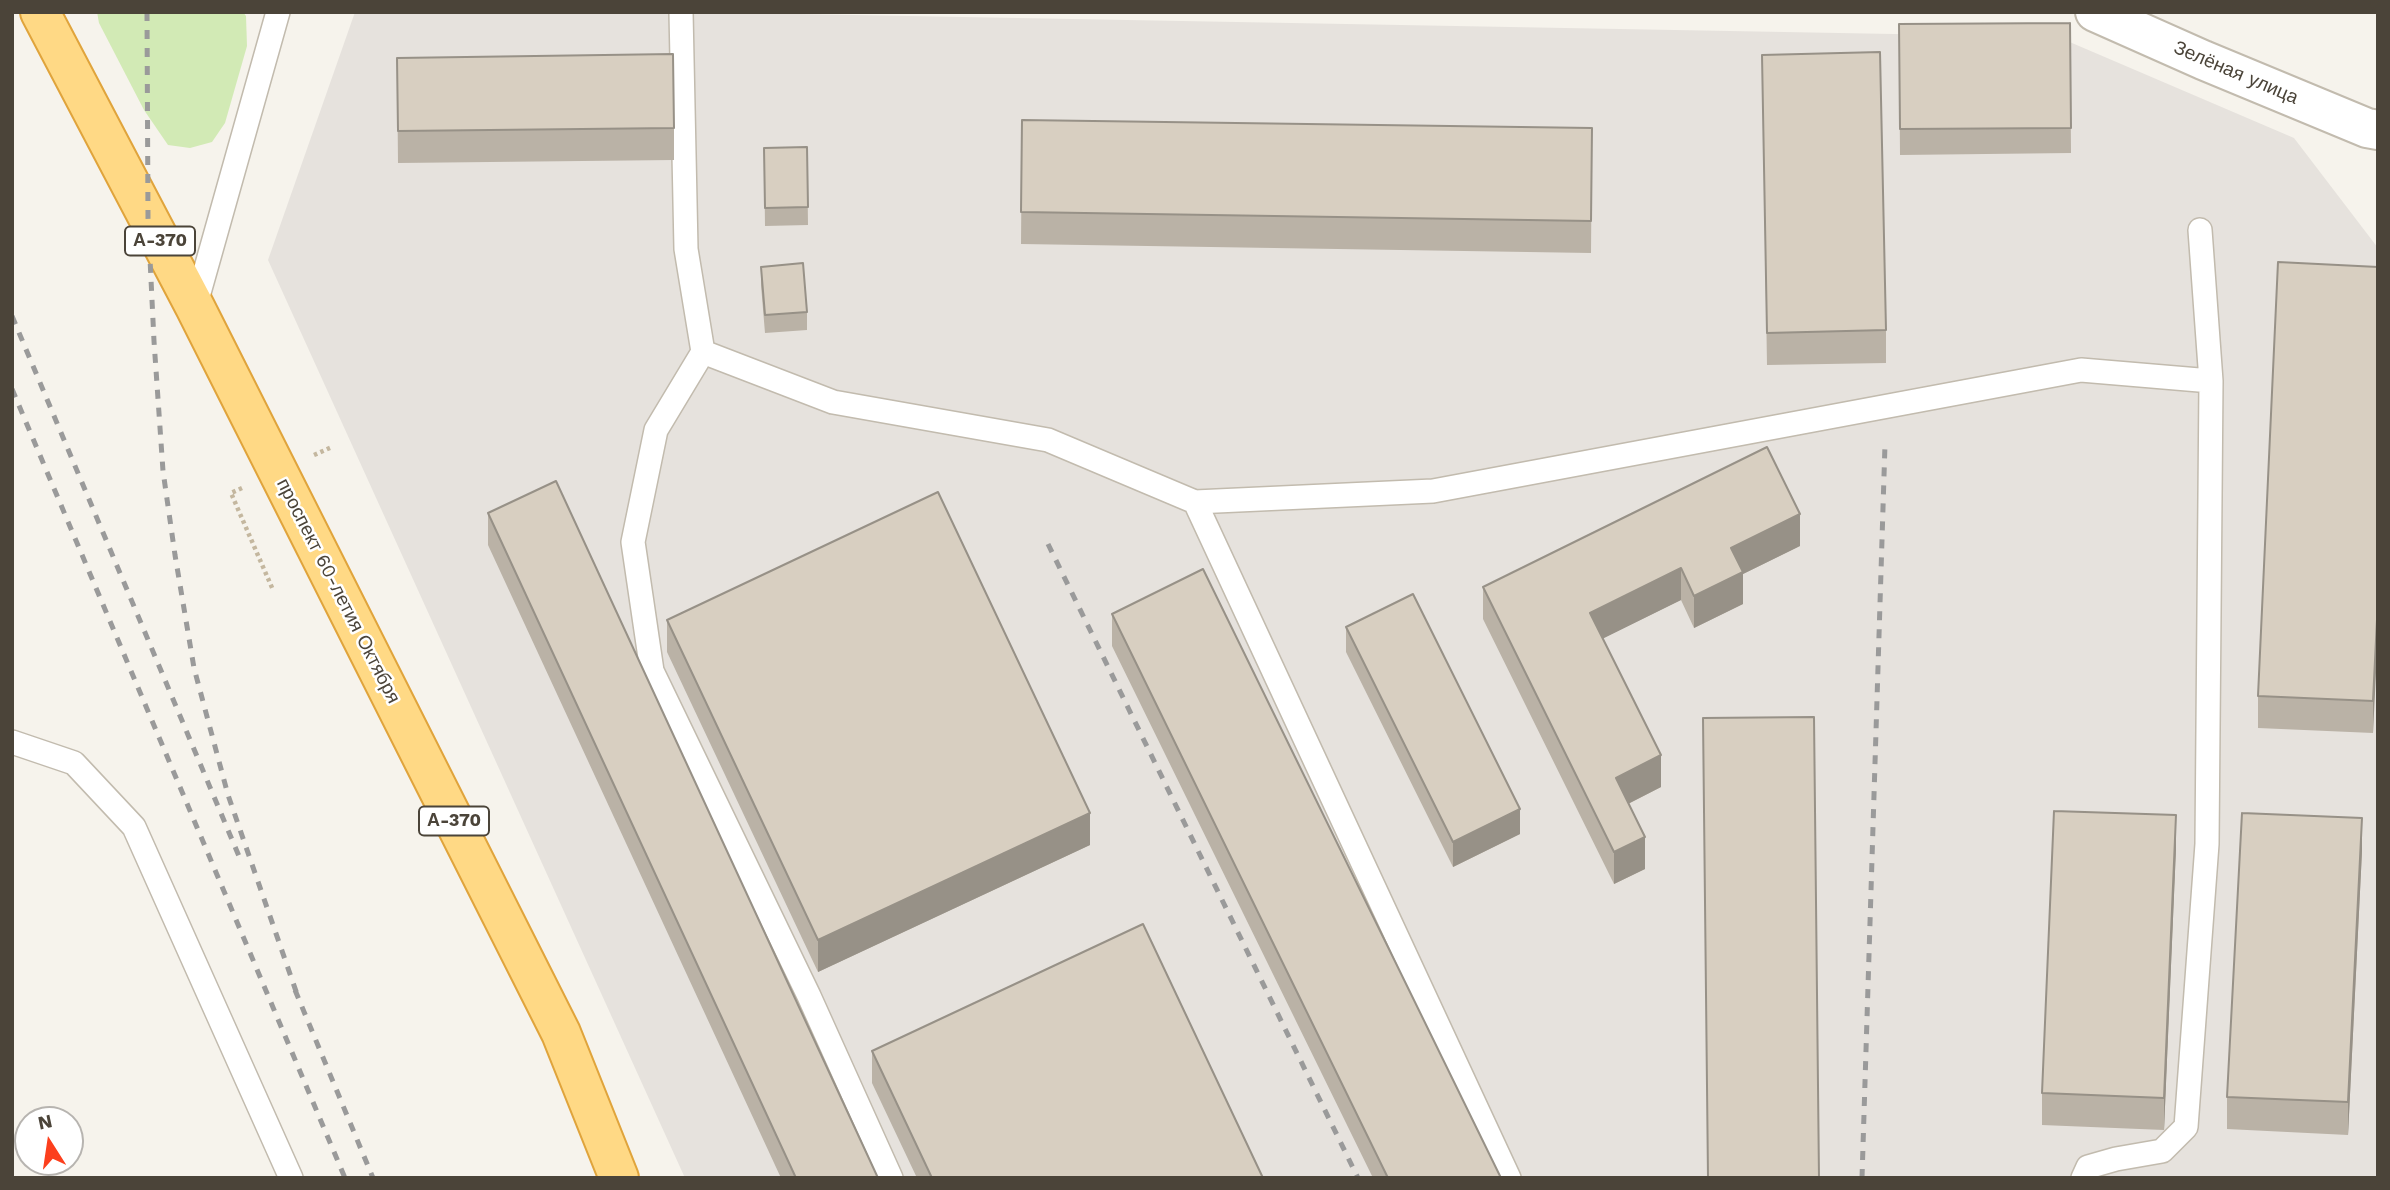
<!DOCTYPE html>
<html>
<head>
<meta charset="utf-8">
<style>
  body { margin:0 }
  #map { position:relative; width:2390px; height:1190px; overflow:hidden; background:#f6f3ec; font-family:"Work Sans",sans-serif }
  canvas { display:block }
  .frame { position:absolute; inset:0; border:14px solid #4b4439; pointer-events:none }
  .north { position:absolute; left:14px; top:1106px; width:70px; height:70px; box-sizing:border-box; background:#fff; border:2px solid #b7b4b0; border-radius:50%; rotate:348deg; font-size:19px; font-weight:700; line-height:28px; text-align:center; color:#4b4439 }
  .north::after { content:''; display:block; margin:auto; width:24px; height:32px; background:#fc3f1d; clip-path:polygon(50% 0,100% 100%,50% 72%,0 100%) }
</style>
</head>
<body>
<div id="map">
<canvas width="2390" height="1190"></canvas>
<div class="frame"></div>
<div class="north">N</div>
</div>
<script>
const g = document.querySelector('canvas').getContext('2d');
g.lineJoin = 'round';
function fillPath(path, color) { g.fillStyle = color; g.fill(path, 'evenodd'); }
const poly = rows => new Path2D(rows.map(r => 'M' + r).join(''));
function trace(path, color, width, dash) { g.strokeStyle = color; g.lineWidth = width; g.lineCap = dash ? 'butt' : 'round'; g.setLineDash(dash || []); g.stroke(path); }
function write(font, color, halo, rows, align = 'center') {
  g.font = font + ' "Work Sans",sans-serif'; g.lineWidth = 5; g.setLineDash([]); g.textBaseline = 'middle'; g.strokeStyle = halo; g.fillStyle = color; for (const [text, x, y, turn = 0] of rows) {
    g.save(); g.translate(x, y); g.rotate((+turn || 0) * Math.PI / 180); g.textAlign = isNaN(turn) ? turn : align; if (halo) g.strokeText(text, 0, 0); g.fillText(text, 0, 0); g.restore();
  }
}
fillPath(poly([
  [355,12,689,12,2058,37,2294,138,2378,248,2378,1178,685,1178,268,260]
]), '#e6e2dd');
fillPath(poly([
  [97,12,243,12,246,16,247,46,225,123,212,142,190,148,168,145,144,110,99,23]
]), '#d2eab5');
const service = poly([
  [681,12,686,249,703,352,833,402,1048,440,1195,502,1433,491,2081,370,2211,381],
  [195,307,278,12],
  [703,352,656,430,633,542,652,671,809,996,891,1178],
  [1195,502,1509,1178],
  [12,742,74,763,134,827,291,1178],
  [2083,1178,2088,1167,2116,1159,2162,1151,2186,1127,2207,844,2211,381,2200,230]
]);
const minor = poly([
  [2095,12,2203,60,2367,128,2378,130]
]);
const trunk = poly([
  [40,12,195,307,561,1033,619,1178]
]);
trace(service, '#c2bbae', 26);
trace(minor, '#c2bbae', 42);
trace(trunk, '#e0a43c', 42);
trace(poly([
  [314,455,332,447],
  [242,488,231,493,273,590]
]), '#c4b79f', 4.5, [3.5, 3.5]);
trace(service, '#fff', 23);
trace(minor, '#fff', 38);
trace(trunk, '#ffd985', 38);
trace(poly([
  [147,12,148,218,154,341,163,471,175,555,194,668,228,795,298,997],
  [12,316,241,861],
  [12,389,345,1178],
  [1048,544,1358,1178],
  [295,990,373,1178],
  [1862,1178,1885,444]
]), '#9a9a9a', 5, [9, 9]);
fillPath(poly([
  [2070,23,2071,153,1900,155,1899,24],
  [1762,55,1886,330,1886,363,1767,365],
  [397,58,674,128,674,160,398,163],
  [1022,120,1592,128,1591,253,1021,244],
  [807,147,808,225,765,226,764,148],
  [761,267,807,312,807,330,765,333,761,285],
  [2378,267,2373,733,2258,728,2258,696],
  [488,513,878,1178,781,1178,488,545],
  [1800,546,1743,574,1743,604,1694,628,1681,600,1603,638,1661,787,1628,804,1645,869,1614,884,1483,619,1483,587],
  [1112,614,1501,1178,1373,1178,1112,646],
  [667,620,1090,845,818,972,667,652],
  [1346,627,1520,834,1453,867,1346,652],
  [2176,848,2164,1130,2042,1125,2042,1093],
  [2362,851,2348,1135,2227,1129,2227,1097],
  [872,1051,1263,1178,917,1178,872,1083]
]), '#bab2a6');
fillPath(poly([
  [1800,514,1800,546,1743,574,1743,604,1694,628,1694,596,1731,548],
  [1681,568,1681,600,1590,645,1590,613],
  [2378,599,2378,632,2373,733,2373,701],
  [1661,755,1661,787,1616,810,1616,778],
  [1520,809,1520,834,1453,867,1453,842],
  [1090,813,1090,845,818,972,818,940],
  [2176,815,2176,848,2164,1130,2164,1098],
  [2362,818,2362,851,2348,1135,2348,1102],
  [1645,837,1645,869,1614,884,1614,852]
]), '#979187');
const building = poly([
  [2070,23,2071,128,1900,129,1899,24,2070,23],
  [1880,52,1886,330,1767,333,1762,55,1880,52],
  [673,54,674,128,398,131,397,58,673,54],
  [1022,120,1592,128,1591,221,1021,212,1022,120],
  [807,147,808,207,765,208,764,148,807,147],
  [2278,262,2378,267,2378,599,2373,701,2258,696,2278,262],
  [803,263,807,312,765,315,761,267,803,263],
  [1767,447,1800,514,1731,548,1743,572,1694,596,1681,568,1590,613,1661,755,1616,778,1645,837,1614,852,1483,587,1767,447],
  [556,481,878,1178,796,1178,488,513,556,481],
  [938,492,1090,813,818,940,667,620,938,492],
  [1203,569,1501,1178,1388,1178,1112,614,1203,569],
  [1413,594,1520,809,1453,842,1346,627,1413,594],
  [1814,717,1819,1178,1708,1178,1703,718,1814,717],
  [2054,811,2176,815,2164,1098,2042,1093,2054,811],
  [2242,813,2362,818,2348,1102,2227,1097,2242,813],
  [1143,924,1263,1178,932,1178,872,1051,1143,924]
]);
fillPath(building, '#d8cfc1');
trace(building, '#979187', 2);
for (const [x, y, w] of [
  [160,241,70],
  [454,821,70]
]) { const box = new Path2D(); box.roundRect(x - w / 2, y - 14.5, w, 29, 5); g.fillStyle = '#fff'; g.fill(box); trace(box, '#4b4439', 2); }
write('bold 18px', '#4b4439', null, [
  ["А-370",160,241],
  ["А-370",454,821]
]);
write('19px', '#4b4439', '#fff', [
  ["Зелёная улица",2236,73,23],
  ["проспект 60-летия Октября",338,591,63]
]);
</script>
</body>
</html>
